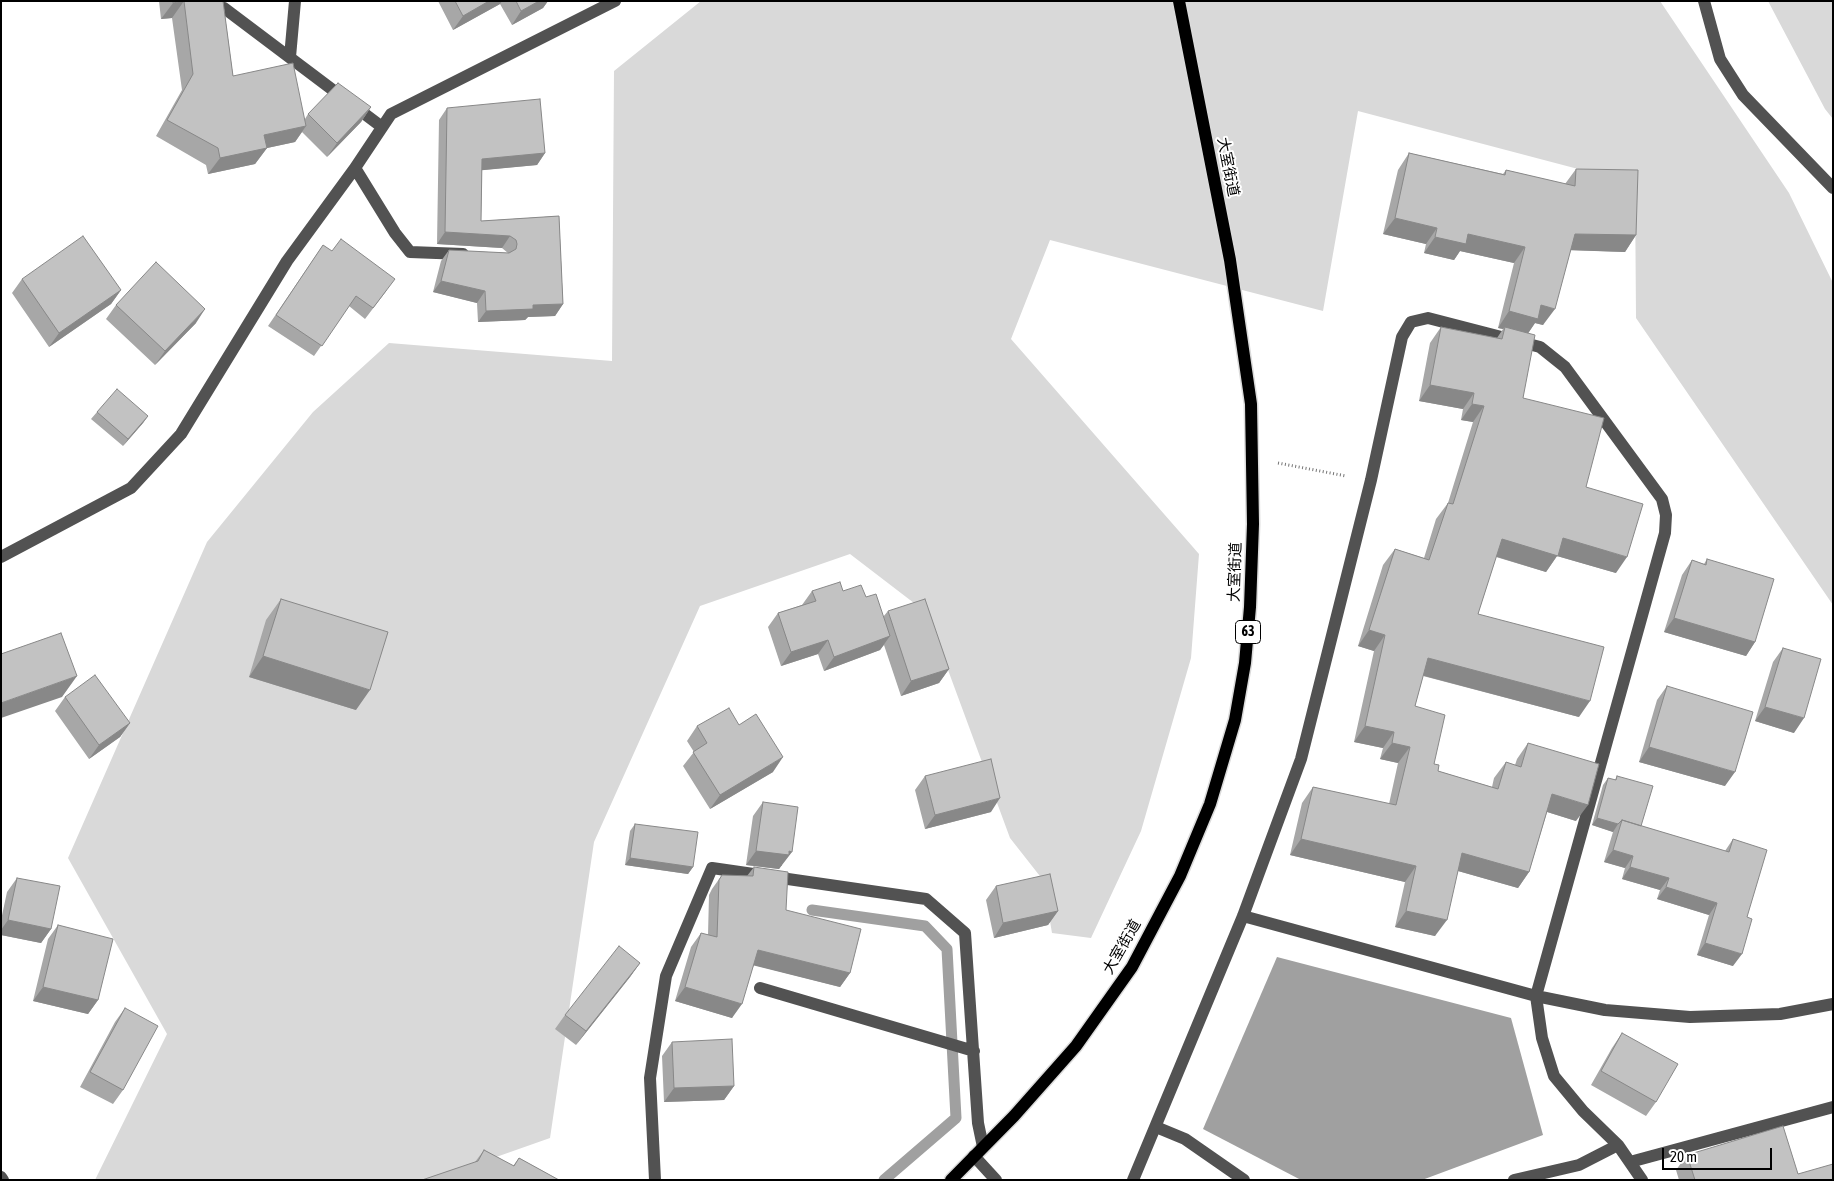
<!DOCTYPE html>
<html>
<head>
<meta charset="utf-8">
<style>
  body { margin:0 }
  #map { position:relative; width:1834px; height:1181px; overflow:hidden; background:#fff; font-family:"Asap Condensed",sans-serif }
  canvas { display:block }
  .frame { position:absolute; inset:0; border:2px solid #000; pointer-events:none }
  .scale { position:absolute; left:1662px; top:1148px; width:110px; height:22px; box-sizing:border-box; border:2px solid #000; border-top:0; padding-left:6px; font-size:15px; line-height:18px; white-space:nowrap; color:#000; -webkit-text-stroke:4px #fff; paint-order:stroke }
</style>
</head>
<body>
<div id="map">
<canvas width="1834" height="1181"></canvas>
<div class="frame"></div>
<div class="scale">20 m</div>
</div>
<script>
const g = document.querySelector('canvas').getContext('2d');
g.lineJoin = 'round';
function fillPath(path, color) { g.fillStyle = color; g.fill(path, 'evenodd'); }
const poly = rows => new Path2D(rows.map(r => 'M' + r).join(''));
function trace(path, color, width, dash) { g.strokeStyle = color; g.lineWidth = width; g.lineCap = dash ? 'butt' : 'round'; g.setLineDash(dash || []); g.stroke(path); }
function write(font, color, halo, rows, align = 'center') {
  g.font = font + ' "Asap Condensed","Noto Sans JP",sans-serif'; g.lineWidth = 4; g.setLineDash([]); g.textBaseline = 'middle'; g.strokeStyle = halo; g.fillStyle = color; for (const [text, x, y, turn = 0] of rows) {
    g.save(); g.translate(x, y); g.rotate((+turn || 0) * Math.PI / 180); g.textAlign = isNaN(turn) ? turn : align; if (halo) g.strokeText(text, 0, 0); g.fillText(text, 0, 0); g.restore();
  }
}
fillPath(poly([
  [701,1,1660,1,1789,193,1833,283,1833,605,1636,318,1635,184,1358,111,1323,311,1050,240,1011,339,1199,554,1191,658,1141,831,1091,938,1052,933,1043,880,1010,838,927,613,850,554,700,606,594,842,550,1138,431,1180,95,1180,167,1034,68,858,207,542,313,412,389,343,612,361,614,71],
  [1768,1,1833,1,1833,119,1825,109]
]), '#d9d9d9');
fillPath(poly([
  [1277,957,1511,1018,1543,1135,1422,1180,1301,1180,1203,1129]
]), '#a0a0a0');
trace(poly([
  [812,910,925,926,947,949,956,1118,884,1180]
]), '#a0a0a0', 11);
const major = poly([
  [951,1180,1014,1116,1076,1046,1132,967,1180,876,1210,804,1235,720,1245,663,1250,607,1253,524,1251,404,1230,260,1179,1]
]);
trace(major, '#dbdbdb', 15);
trace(poly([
  [1278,463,1346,476]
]), '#747474', 3, [1, 2.5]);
trace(poly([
  [1704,1,1720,59,1743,95,1833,188],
  [224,8,382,127],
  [290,57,295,1],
  [355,168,395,233,410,252,463,254],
  [1,557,131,488,181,434,287,261,355,168,391,114,615,1],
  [1243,916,1536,996,1605,1010,1690,1017,1780,1014,1833,1004],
  [760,988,974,1051],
  [1156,1127,1185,1139,1244,1180],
  [974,1156,996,1180],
  [1630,1162,1833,1107],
  [1,1177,3,1180],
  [655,1180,650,1078,666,976,712,868,926,899,965,933,978,1123,983,1147],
  [1133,1180,1243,916,1301,759,1371,480,1402,337,1411,322,1428,318,1540,347,1565,367,1662,499,1666,515,1665,533,1536,996,1542,1038,1554,1076,1583,1111,1618,1145,1642,1180],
  [1514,1180,1579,1165,1618,1145]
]), '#525252', 12);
trace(major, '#000', 12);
fillPath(poly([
  [159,1,223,1,233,76,305,119,308,114,371,107,361,122,327,157,302,132,295,142,267,148,255,164,208,174,206,165,156,136,182,90,172,18,161,19],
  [438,1,548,1,543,8,512,25,500,4,453,30],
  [447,108,545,153,537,165,482,170,481,221,559,216,563,304,555,316,528,317,525,320,478,322,477,303,433,292,441,261,449,250,508,253,502,248,437,244,439,120],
  [1409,153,1503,174,1506,170,1565,184,1576,169,1636,235,1625,252,1571,250,1543,325,1535,323,1528,333,1523,398,1586,487,1616,573,1557,556,1546,572,1496,557,1478,614,1579,717,1423,676,1415,706,1434,764,1438,771,1492,787,1494,778,1506,762,1515,765,1517,759,1528,743,1576,821,1547,812,1529,872,1518,888,1458,871,1435,936,1395,927,1405,882,1290,855,1302,803,1313,787,1389,804,1398,763,1380,759,1383,748,1354,742,1374,651,1358,646,1383,565,1395,549,1424,558,1436,519,1448,503,1473,422,1461,420,1463,409,1419,401,1430,343,1441,327,1497,338,1503,329,1498,328,1514,263,1460,251,1454,260,1424,253,1426,244,1383,234,1398,170],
  [323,245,387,290,365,319,349,306,314,356,268,326],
  [22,279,121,290,111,304,49,347,12,293],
  [116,305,196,323,155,365,106,319],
  [97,412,148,416,143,423,123,446,91,419],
  [1707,559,1755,642,1746,656,1664,632,1682,575,1692,560,1704,564],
  [812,591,843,591,866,597,883,617,888,611,949,669,939,683,901,696,884,645,880,650,824,671,818,654,781,666,768,627,778,613,802,605],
  [281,599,356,710,249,677,266,620],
  [1783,648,1794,733,1755,721,1773,662],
  [1667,686,1725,786,1639,762,1657,700],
  [65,697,130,723,120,737,89,759,55,711],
  [739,725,773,772,710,809,683,766,694,752,687,741,697,726],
  [925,776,991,812,925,829,915,790],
  [1617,776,1641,826,1725,851,1733,839,1733,966,1697,955,1709,915,1657,899,1660,890,1622,879,1625,868,1604,862,1613,832,1592,825,1603,785,1608,778,1615,780],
  [763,802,782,866,781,866,779,869,746,865,753,816],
  [635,824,693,867,688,874,625,865,630,831],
  [754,867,786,910,850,973,840,987,754,965,732,1018,675,1001,691,947,701,933,708,935,709,895,712,889,722,875,747,876],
  [17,878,51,929,41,943,1,935,1,920,7,892],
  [996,886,1058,911,1048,925,994,938,986,900],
  [58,925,98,1000,88,1014,33,1001,48,939],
  [640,963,630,977,576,1045,555,1029,565,1015],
  [125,1008,123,1090,113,1104,80,1087,115,1022],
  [1622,1033,1656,1102,1646,1116,1591,1085,1612,1048],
  [672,1042,734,1086,724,1100,664,1102,662,1056],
  [484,1150,513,1166,519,1158,559,1180,475,1162],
  [1687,1155,1798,1174,1833,1180,1679,1180,1676,1170]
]), '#a7a7a7');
fillPath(poly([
  [184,1,172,18,161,19,173,3],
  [489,1,502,1,500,4,453,30,463,16],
  [539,1,548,1,543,8,512,25,521,11],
  [371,107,361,122,327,157,337,143],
  [306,126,295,142,267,148,255,164,208,174,220,158,264,135],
  [545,153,537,165,474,171,482,159],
  [1395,218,1437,228,1426,244,1383,234],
  [445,232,510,236,502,248,437,244],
  [1468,234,1525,247,1514,263,1460,251,1454,260,1424,253,1435,237],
  [1575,234,1636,235,1625,252,1564,250],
  [441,281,485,291,477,303,433,292],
  [121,290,111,304,49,347,59,333],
  [563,304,555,316,528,317,525,320,478,322,486,311,533,305],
  [1541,305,1555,309,1543,325,1535,323,1527,335,1505,327,1503,329,1498,328,1509,311],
  [205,309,196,323,155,365,165,351],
  [1430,385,1474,393,1463,409,1419,401],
  [1472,404,1484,406,1473,422,1461,420],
  [148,416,143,423,123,446,128,439],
  [1563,538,1627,557,1616,573,1557,556,1546,572,1491,555,1502,539],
  [1674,618,1755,642,1746,656,1664,632],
  [1369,630,1385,635,1374,651,1358,646],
  [890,636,880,650,824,671,834,657],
  [828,640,818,654,781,666,791,652],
  [263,656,370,690,356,710,249,677],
  [1428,658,1590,701,1579,717,1417,674],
  [949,669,939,683,901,696,911,681],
  [77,676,62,697,1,718,1,703],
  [1765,707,1804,718,1794,733,1755,721],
  [130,723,120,737,89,759,99,745],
  [1365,726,1394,732,1383,748,1354,742],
  [1392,743,1410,747,1398,763,1380,759],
  [1649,747,1735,772,1725,786,1639,762],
  [783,757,773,772,710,809,720,795],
  [1552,794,1588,805,1576,821,1541,810],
  [1000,798,991,812,925,829,935,815],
  [1597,818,1618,824,1613,832,1592,825],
  [1301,839,1416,866,1405,882,1290,855],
  [1613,850,1633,856,1625,868,1604,862],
  [756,851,789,851,792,852,779,869,746,865],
  [1462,853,1529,872,1518,888,1451,869],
  [630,858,693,867,688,874,625,865],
  [1630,867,1669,878,1660,890,1622,879],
  [1666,887,1717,903,1709,915,1657,899],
  [1058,911,1048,925,994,938,1003,923],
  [1406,911,1447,920,1435,936,1395,927],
  [8,920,51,929,41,943,1,935,1,930],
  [1705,943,1742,954,1733,966,1697,955],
  [758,950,850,973,840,987,748,964],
  [640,963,630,977,576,1045,586,1031],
  [43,987,98,1000,88,1014,33,1001],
  [685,987,742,1004,732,1018,675,1001],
  [734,1086,724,1100,664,1102,674,1088]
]), '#888');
const building = poly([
  [173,1,183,1,173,3,173,1],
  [184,1,223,1,233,76,293,63,306,126,264,135,267,148,220,158,218,148,167,120,193,74,184,1],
  [455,1,489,1,463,16,455,1],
  [516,1,539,1,521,11,516,1],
  [338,83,371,107,337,143,308,114,338,83],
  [540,99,545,153,482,159,481,221,559,216,563,304,533,305,533,309,486,311,485,291,441,281,449,250,509,253,516,249,517,244,516,240,510,236,445,232,447,108,540,99],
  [1409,153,1505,175,1506,170,1575,186,1576,169,1638,170,1636,235,1575,234,1555,309,1541,305,1538,319,1509,311,1525,247,1468,234,1466,244,1435,237,1437,228,1395,218,1409,153],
  [83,236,121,290,59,333,22,279,83,236],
  [341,239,395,279,373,308,356,296,322,346,276,315,323,245,332,251,341,239],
  [156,262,205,309,165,351,116,305,156,262],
  [1441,327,1502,339,1505,327,1535,335,1523,398,1604,418,1586,487,1643,504,1627,557,1563,538,1558,556,1502,539,1478,614,1604,647,1590,701,1428,658,1415,706,1445,715,1434,764,1439,765,1438,771,1498,789,1506,762,1521,767,1528,743,1599,764,1588,805,1552,794,1529,872,1462,853,1447,920,1406,911,1416,866,1301,839,1313,787,1396,805,1410,747,1392,743,1394,732,1365,726,1385,635,1369,630,1395,549,1429,560,1448,503,1453,504,1484,406,1472,404,1474,393,1430,385,1441,327],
  [117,389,148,416,128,439,97,412,117,389],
  [1707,559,1774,579,1755,642,1674,618,1692,560,1706,565,1707,559],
  [840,582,843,591,861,585,866,597,876,594,890,636,834,657,828,640,791,652,778,613,816,601,812,591,840,582],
  [281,599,388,632,370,690,263,656,281,599],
  [925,599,949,669,911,681,888,611,925,599],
  [61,633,77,676,1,703,1,654,61,633],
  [1783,648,1821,659,1804,718,1765,707,1783,648],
  [95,675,130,723,99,745,65,697,95,675],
  [1667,686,1753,712,1735,772,1649,747,1667,686],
  [729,708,739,725,756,714,783,757,720,795,693,752,707,743,697,726,729,708],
  [991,759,1000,798,935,815,925,776,991,759],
  [1617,776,1653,786,1641,826,1622,820,1618,824,1597,818,1608,778,1616,780,1617,776],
  [763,802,798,807,792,852,789,851,789,855,756,851,763,802],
  [1622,820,1729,852,1733,839,1767,850,1747,917,1752,919,1742,954,1705,943,1717,903,1666,887,1669,878,1630,867,1633,856,1613,850,1622,820],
  [635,824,698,832,693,867,630,858,635,824],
  [754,867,788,872,786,910,861,929,850,973,758,950,742,1004,685,987,701,933,717,937,719,880,722,875,753,876,754,867],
  [1050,874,1058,911,1003,923,996,886,1050,874],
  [17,878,60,886,51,929,8,920,17,878],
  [58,925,113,939,98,1000,43,987,58,925],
  [619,946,640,963,586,1031,565,1015,619,946],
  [125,1008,158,1026,123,1090,90,1072,125,1008],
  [1622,1033,1678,1064,1656,1102,1601,1071,1622,1033],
  [732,1039,734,1086,674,1088,672,1042,732,1039],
  [1783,1126,1798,1174,1833,1164,1833,1180,1695,1180,1687,1155,1783,1126],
  [484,1150,514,1166,519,1158,559,1180,422,1180,478,1161,484,1150]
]);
fillPath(building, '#c2c2c2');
trace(building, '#888', 1);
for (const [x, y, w] of [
  [1248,632,25]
]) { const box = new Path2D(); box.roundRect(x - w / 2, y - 11.5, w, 23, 4); g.fillStyle = '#fff'; g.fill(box); trace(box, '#000', 1); }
write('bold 14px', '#000', null, [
  ["63",1248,632]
]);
write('15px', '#000', '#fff', [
  ["大室街道",1228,167,79],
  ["大室街道",1235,572,-88],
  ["大室街道",1122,947,-60]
]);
</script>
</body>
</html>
